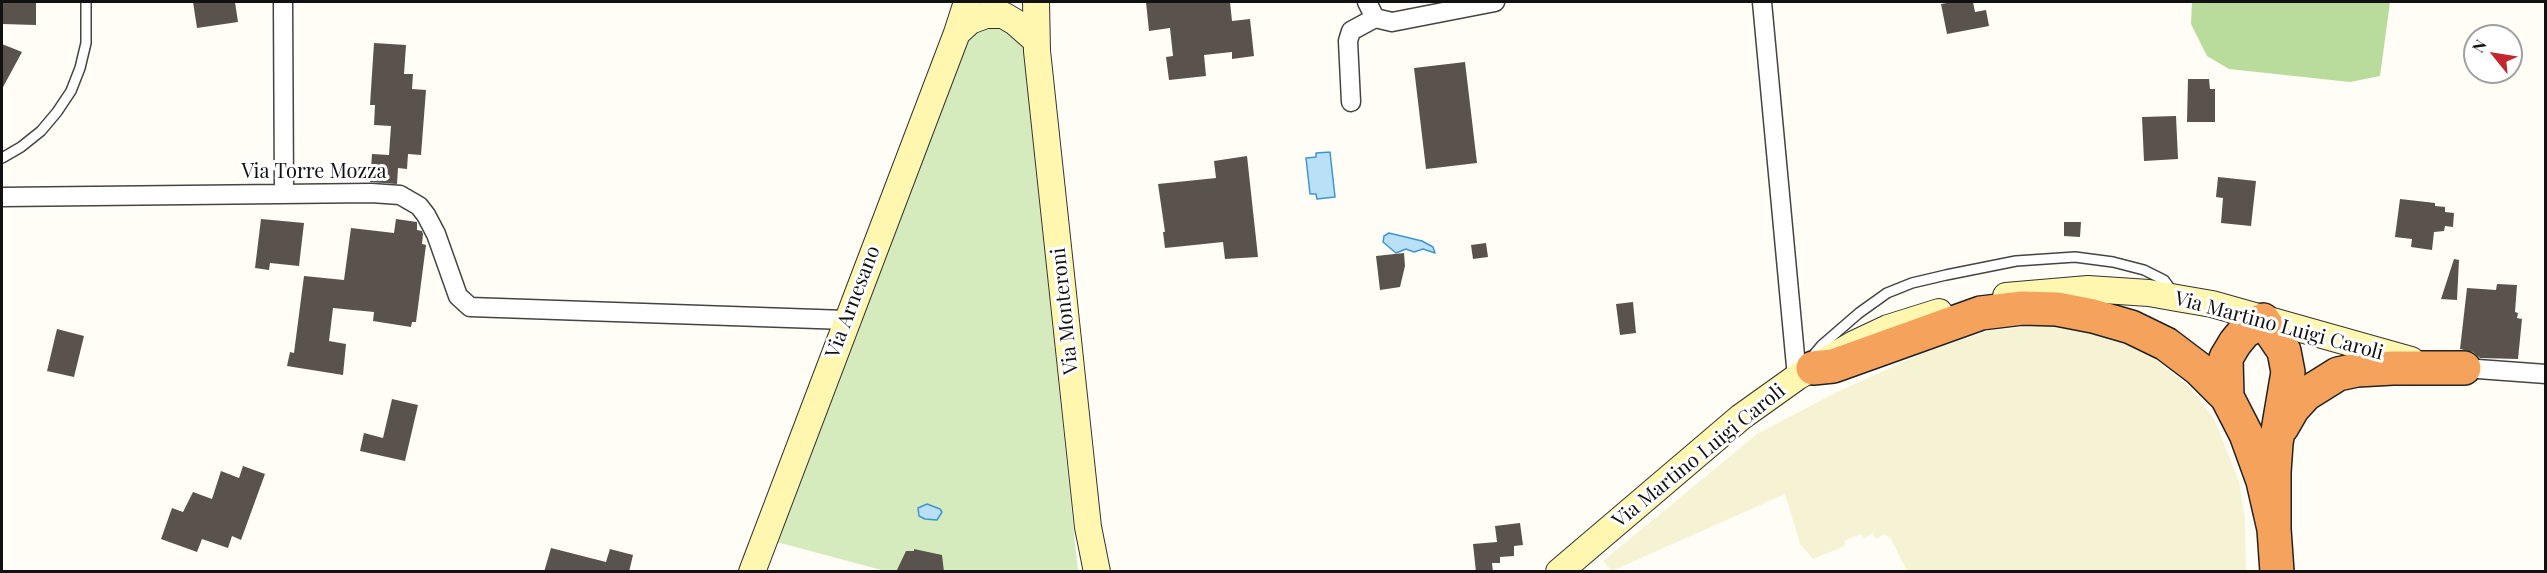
<!DOCTYPE html>
<html>
<head>
<meta charset="utf-8">
<style>
  body { margin:0 }
  #map { position:relative; width:2547px; height:573px; overflow:hidden; background:#fffdf5; font-family:"Playfair Display",serif }
  canvas { display:block }
  .frame { position:absolute; inset:0; border:3px solid #111; pointer-events:none }
  .north { position:absolute; left:2463px; top:24px; width:60px; height:60px; box-sizing:border-box; background:#fff; border:2px solid #a0a0a0; border-radius:50%; rotate:300deg; font-size:16px; font-weight:700; line-height:24px; text-align:center; color:#111 }
  .north::after { content:''; display:block; margin:auto; width:21px; height:27px; background:#c4262e; clip-path:polygon(50% 0,100% 100%,50% 72%,0 100%) }
</style>
</head>
<body>
<div id="map">
<canvas width="2547" height="573"></canvas>
<div class="frame"></div>
<div class="north">N</div>
</div>
<script>
const g = document.querySelector('canvas').getContext('2d');
g.lineJoin = 'round';
function fillPath(path, color) { g.fillStyle = color; g.fill(path, 'evenodd'); }
const poly = rows => new Path2D(rows.map(r => 'M' + r).join(''));
function trace(path, color, width, dash) { g.strokeStyle = color; g.lineWidth = width; g.lineCap = dash ? 'butt' : 'round'; g.setLineDash(dash || []); g.stroke(path); }
function write(font, color, halo, rows, align = 'center') {
  g.font = font + ' "Playfair Display",serif'; g.lineWidth = 6; g.setLineDash([]); g.textBaseline = 'middle'; g.strokeStyle = halo; g.fillStyle = color; for (const [text, x, y, turn = 0] of rows) {
    g.save(); g.translate(x, y); g.rotate((+turn || 0) * Math.PI / 180); g.textAlign = isNaN(turn) ? turn : align; if (halo) g.strokeText(text, 0, 0); g.fillText(text, 0, 0); g.restore();
  }
}
fillPath(poly([
  [2047,325,2075,327,2110,335,2151,355,2192,390,2214,419,2239,481,2245,519,2246,571,1907,571,1891,539,1884,534,1876,539,1873,533,1864,538,1861,534,1844,541,1845,546,1813,559,1800,544,1785,494,1612,571,1603,561,1757,434,1835,393,1923,353,1992,330]
]), '#f6f3d4');
fillPath(poly([
  [1003,24,1022,44,1024,55,1078,571,885,571,773,541,955,60,974,27]
]), '#d5ebbd');
fillPath(poly([
  [2192,2,2390,2,2380,76,2350,82,2229,69,2207,56,2191,24]
]), '#b9dc9c');
const water = poly([
  [1330,152,1335,197,1317,199,1316,194,1310,194,1306,158,1316,157,1316,153,1330,152],
  [1389,233,1422,241,1433,247,1435,253,1423,249,1414,252,1406,249,1396,253,1383,242,1384,236,1389,233],
  [927,504,940,509,942,512,937,520,925,519,919,516,918,508,927,504]
]);
fillPath(water, '#b9e0f7');
trace(water, '#3f96cf', 1.5);
fillPath(poly([
  [2,2,36,2,36,25,2,24],
  [193,2,235,2,238,22,197,28],
  [1146,2,1230,2,1232,21,1250,19,1254,56,1232,59,1232,52,1204,55,1206,76,1169,80,1166,57,1173,56,1170,28,1149,31],
  [1953,2,1973,2,1975,12,1986,10,1989,26,1947,34,1941,4],
  [374,43,406,45,404,74,413,74,412,89,426,90,421,155,408,154,407,169,398,168,397,184,370,182,372,154,389,155,391,126,374,125,375,105,370,105],
  [2,44,22,52,2,89],
  [1465,62,1477,163,1426,169,1414,68],
  [2188,79,2209,79,2210,89,2215,89,2215,122,2187,122],
  [2176,116,2178,159,2144,161,2142,117],
  [1247,156,1258,257,1225,259,1223,242,1165,248,1163,232,1165,232,1158,184,1216,178,1214,161],
  [2218,177,2256,181,2251,226,2221,223,2223,198,2216,197],
  [2400,199,2435,203,2435,206,2445,207,2445,212,2454,213,2453,227,2445,226,2444,231,2434,232,2432,250,2411,247,2412,239,2395,237],
  [261,219,304,223,299,266,270,263,269,270,255,268],
  [396,219,417,222,417,230,422,231,423,234,422,244,426,245,416,322,412,322,411,327,373,321,374,312,333,308,329,341,346,344,343,375,287,366,290,352,294,353,304,276,344,280,351,228,394,233],
  [2064,222,2081,222,2080,237,2064,236],
  [1486,243,1488,257,1473,259,1471,245],
  [1404,253,1405,266,1400,287,1380,290,1376,256],
  [2454,259,2459,260,2457,300,2441,299],
  [2497,284,2517,285,2515,312,2518,313,2517,318,2522,319,2518,359,2480,358,2473,352,2460,349,2467,288,2496,290],
  [1633,302,1636,333,1620,335,1616,304],
  [57,329,84,336,74,377,47,371],
  [392,399,418,405,405,461,360,451,364,433,383,438],
  [243,466,265,474,241,540,232,536,228,548,202,539,197,552,161,539,172,508,183,512,193,492,212,499,221,471,239,478],
  [1520,523,1523,545,1514,546,1514,556,1500,557,1500,563,1492,563,1493,572,1476,572,1473,544,1497,542,1495,526],
  [551,548,606,562,610,549,633,555,629,572,544,572],
  [914,549,942,555,944,572,896,572,906,551,914,551]
]), '#5a524d');
const lane = poly([
  [2,158,21,147,41,131,57,112,71,91,80,68,86,43,86,2],
  [1811,358,1822,345,1859,313,1887,293,1912,283,1946,275,2016,261,2075,257,2113,262,2144,270,2164,280,2173,292]
]);
const street = poly([
  [283,2,284,194],
  [1762,2,1797,377],
  [1375,18,1392,22,1495,2],
  [1351,102,1348,41,1351,31,1375,18,1367,2],
  [2,197,371,193,400,195,419,206,426,215,436,234,458,296,470,307,846,320],
  [2464,368,2546,374]
]);
const secondary = poly([
  [1036,2,1037,51,1088,527,1097,572],
  [957,33,970,21,986,15,1003,15,1015,22,1032,37],
  [2006,296,2088,289,2149,293,2177,298,2212,304,2411,360],
  [752,572,957,33,967,2],
  [1559,572,1741,417,1797,377,1854,344,1888,328,1939,312]
]);
const highway = poly([
  [1813,368,1833,366,1981,313,2023,308,2057,309,2093,316,2131,327,2166,344,2199,369,2227,397,2246,434,2263,481,2274,529],
  [2227,397,2226,358,2235,343,2244,332,2263,320,2284,351,2288,372,2276,443,2274,472,2274,529,2277,572],
  [2282,427,2293,408,2306,394,2338,374,2357,370,2393,368,2464,368]
]);
trace(lane, '#444', 12);
trace(street, '#444', 21);
trace(secondary, '#333', 28);
trace(highway, '#222', 36);
trace(lane, '#fff', 9);
trace(street, '#fff', 18);
trace(secondary, '#fff6b0', 26);
trace(highway, '#f5a25d', 33);
write('20px', '#111', '#fff', [
  ["Via Torre Mozza",314,172],
  ["Via Arnesano",853,302,-69],
  ["Via Monteroni",1065,311,-96],
  ["Via Martino Luigi Caroli",2279,326,15],
  ["Via Martino Luigi Caroli",1699,456,-39]
]);
</script>
</body>
</html>
